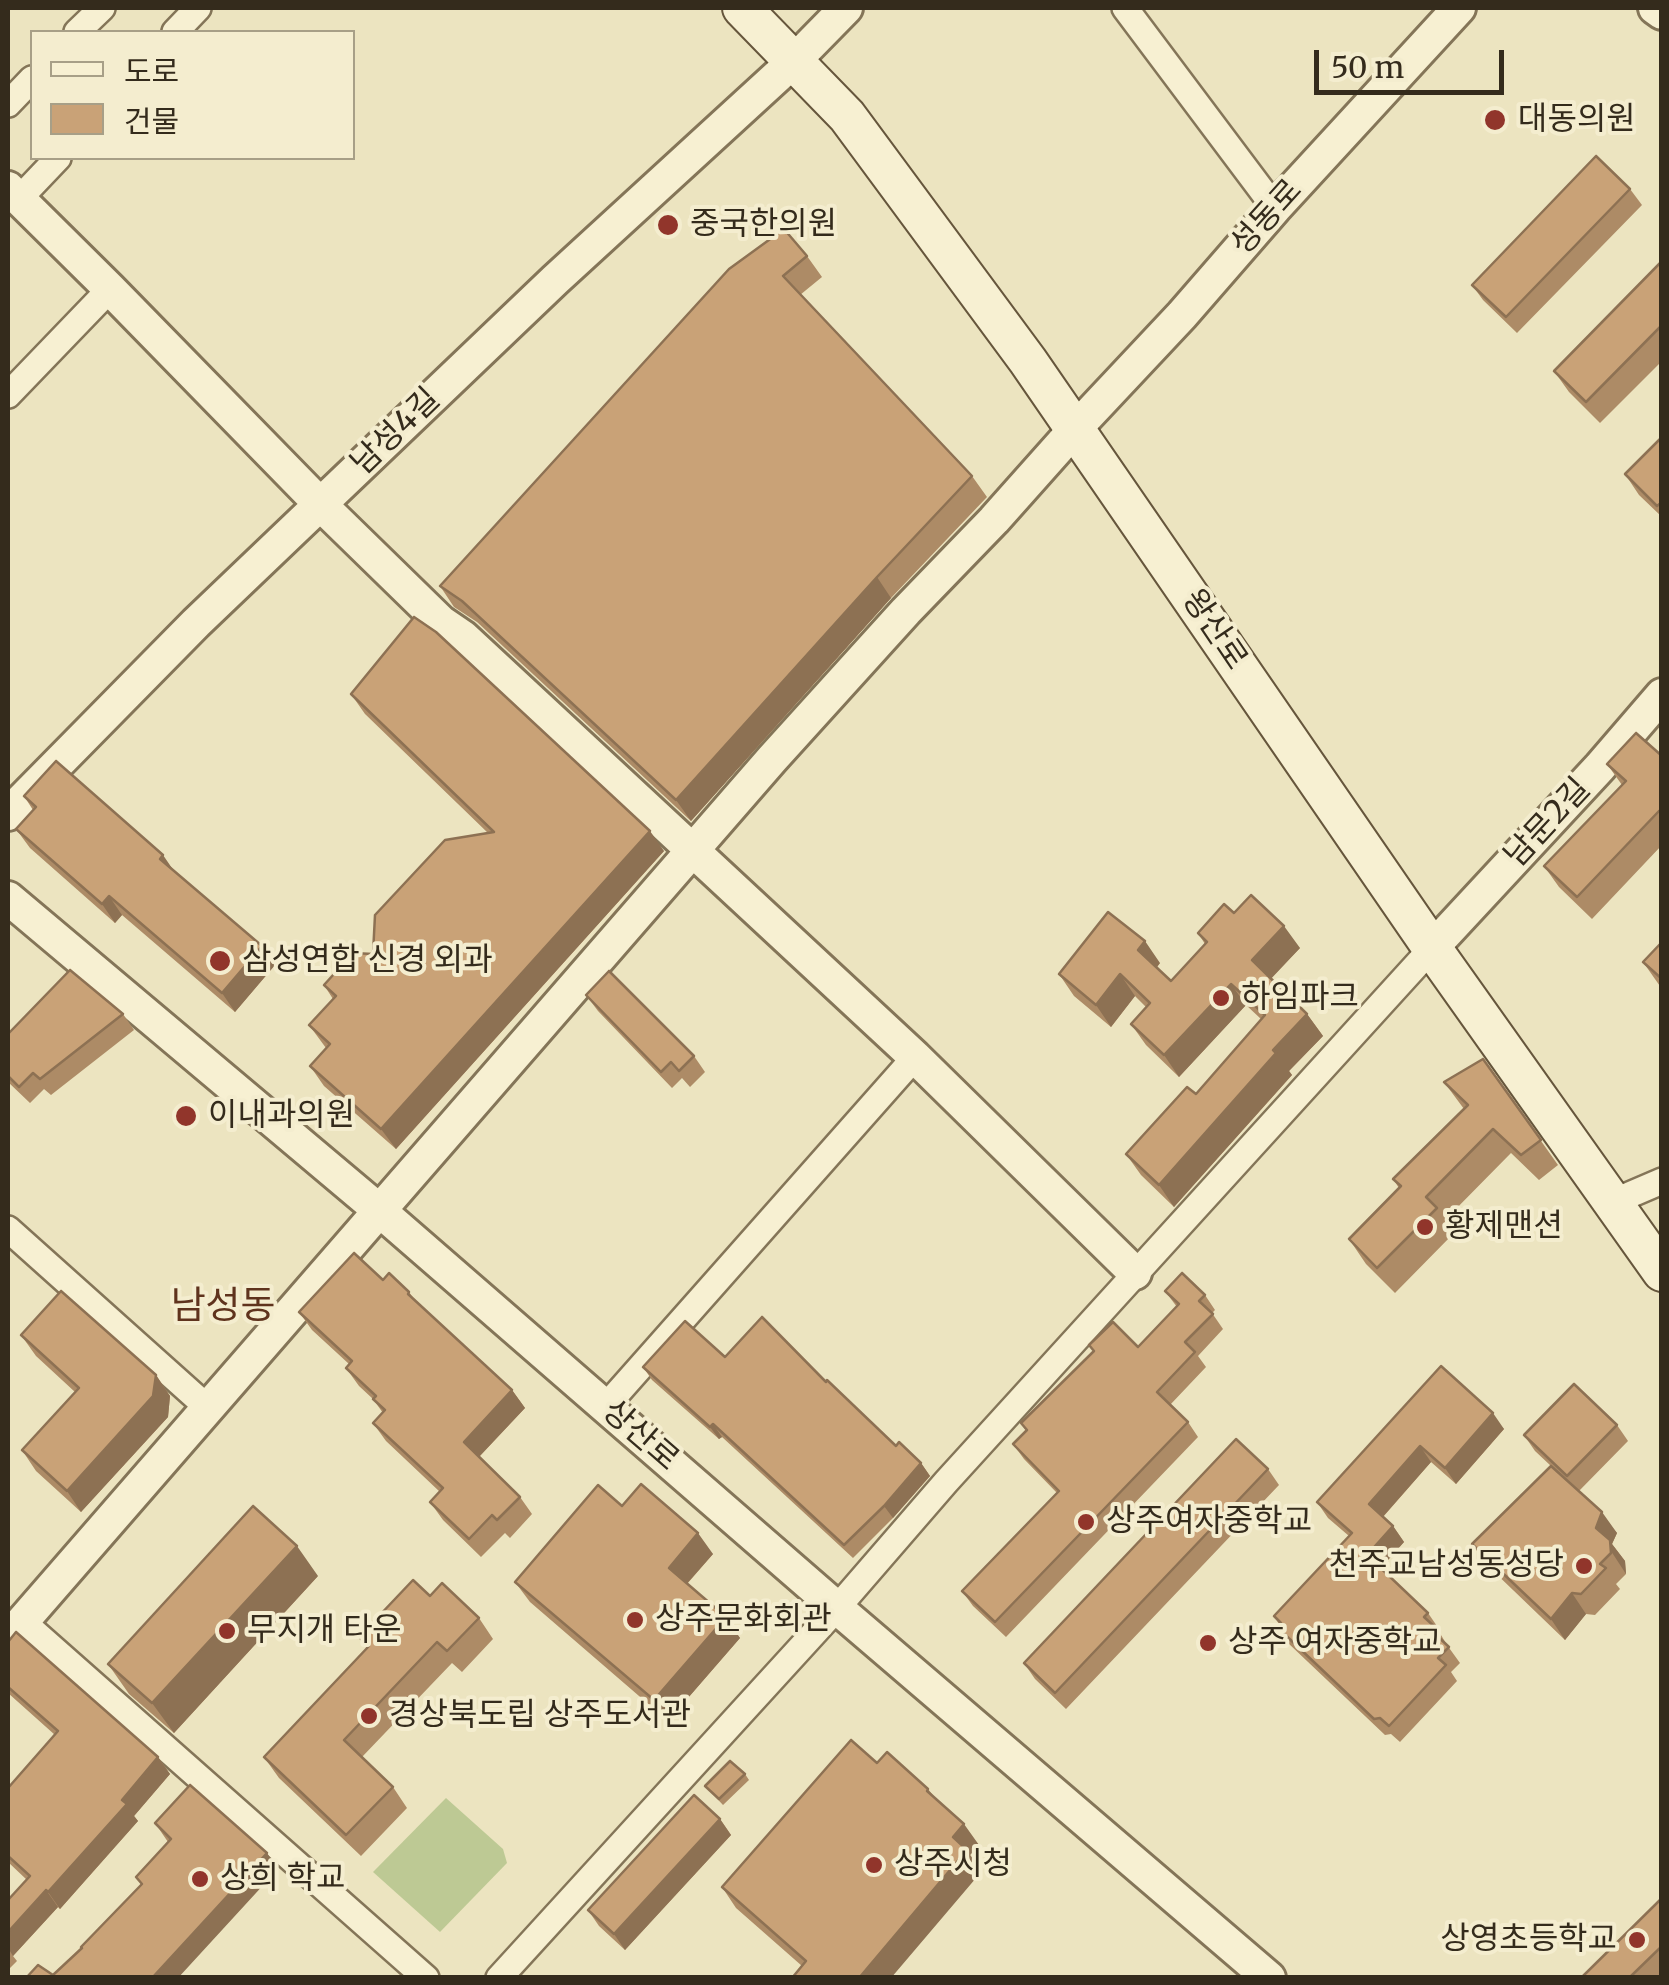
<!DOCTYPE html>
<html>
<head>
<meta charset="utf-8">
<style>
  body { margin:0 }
  #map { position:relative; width:1669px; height:1985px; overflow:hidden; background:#ece4c0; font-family:Merriweather,"Noto Sans KR",serif }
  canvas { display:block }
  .frame { position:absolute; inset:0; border:10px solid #342b1c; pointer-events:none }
  .legend { position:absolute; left:30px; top:30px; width:325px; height:130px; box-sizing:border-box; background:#f4edcf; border:2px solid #a79f87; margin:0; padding:12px 18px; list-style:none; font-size:30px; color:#342b1c }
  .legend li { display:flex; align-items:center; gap:20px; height:50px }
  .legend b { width:50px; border:2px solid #a79f87 }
  .scale { position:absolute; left:1314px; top:50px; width:190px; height:45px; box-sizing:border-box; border:5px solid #342b1c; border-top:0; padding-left:12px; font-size:30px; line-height:35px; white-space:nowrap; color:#342b1c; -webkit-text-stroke:8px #f4edcf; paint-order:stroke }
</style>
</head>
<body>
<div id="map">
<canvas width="1669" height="1985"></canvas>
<div class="frame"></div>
<ul class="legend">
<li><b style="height:12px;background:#f7f0d2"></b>도로</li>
<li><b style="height:28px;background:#c9a277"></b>건물</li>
</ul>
<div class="scale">50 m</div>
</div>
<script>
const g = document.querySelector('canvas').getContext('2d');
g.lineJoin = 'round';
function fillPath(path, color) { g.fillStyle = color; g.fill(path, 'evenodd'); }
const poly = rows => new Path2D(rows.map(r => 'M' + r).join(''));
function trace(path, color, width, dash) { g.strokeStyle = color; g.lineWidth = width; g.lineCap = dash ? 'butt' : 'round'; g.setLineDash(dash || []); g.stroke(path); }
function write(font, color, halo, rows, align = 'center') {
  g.font = font + ' Merriweather,"Noto Sans KR",serif'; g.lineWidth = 8; g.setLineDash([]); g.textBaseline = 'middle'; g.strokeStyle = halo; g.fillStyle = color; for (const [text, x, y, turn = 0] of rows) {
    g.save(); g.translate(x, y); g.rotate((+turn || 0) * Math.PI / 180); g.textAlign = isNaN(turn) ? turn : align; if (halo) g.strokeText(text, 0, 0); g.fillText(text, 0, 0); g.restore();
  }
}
fillPath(poly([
  [446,1798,503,1849,507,1863,440,1932,373,1872]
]), '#bdc994');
const minor = poly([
  [1125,8,1275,208],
  [77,32,102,8],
  [175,32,198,8],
  [8,104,32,79],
  [19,199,58,158],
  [8,395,110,289],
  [1613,1202,1662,1181],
  [8,1229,208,1408],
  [606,1406,915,1057],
  [22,1621,426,1978],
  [499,1978,837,1608,946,1482,1432,948]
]);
const tertiary = poly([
  [1655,8,1662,13],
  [8,188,110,289,321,505,441,622,463,637,915,1057,1135,1273],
  [8,814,196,623,555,280,795,60,846,8],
  [8,898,380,1211,837,1608,1269,1978],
  [1432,948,1600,767,1662,695],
  [8,1638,772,759,906,611,994,520,1075,429,1182,315,1275,208,1459,8]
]);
const secondary = poly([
  [742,8,847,116,1028,361,1432,948,1662,1272]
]);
trace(minor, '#847558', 30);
trace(tertiary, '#847558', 38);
trace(secondary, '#66563c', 42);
trace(minor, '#f7f0d2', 25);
trace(tertiary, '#f7f0d2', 32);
trace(secondary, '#f7f0d2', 38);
fillPath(poly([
  [1630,189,1642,205,1517,333,1483,300,1472,285],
  [807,256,822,277,800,295,972,476,987,497,891,598,691,821,477,622,454,607,440,586,729,269],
  [1662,261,1662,361,1600,423,1569,392,1554,371],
  [1662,437,1662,517,1639,495,1625,474],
  [351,694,664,851,396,1149,324,1086,310,1066,326,1048,309,1025,333,999,324,985,373,954,488,833,365,714],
  [1662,756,1662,845,1592,919,1559,887,1544,866,1622,785,1607,764],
  [24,796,176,873,275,965,235,1012,122,915,115,923,30,848,16,829,33,810],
  [1234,913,1300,948,1271,978,1307,1014,1323,1036,1289,1071,1292,1075,1174,1207,1141,1175,1126,1154,1196,1094,1261,1019,1246,1005,1179,1077,1146,1045,1131,1024,1146,1007,1135,996,1111,1027,1074,996,1059,974,1160,963,1157,967,1171,981,1205,944,1198,933],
  [1662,942,1662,989,1643,962],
  [586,995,694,1056,705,1072,690,1087,682,1078,672,1088,598,1011],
  [123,1014,134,1030,51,1095,44,1089,30,1103,8,1082,8,1034],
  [1483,1059,1558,1165,1539,1180,1511,1153,1445,1220,1454,1233,1395,1293,1366,1264,1349,1239,1399,1188,1393,1179,1464,1109,1444,1082],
  [1165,1291,1205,1295,1215,1310,1212,1313,1223,1329,1198,1356,1206,1367,1170,1405,1188,1422,1198,1437,1006,1637,973,1606,962,1591,1057,1493,1024,1459,1013,1444,1026,1431,1021,1423,1094,1351,1089,1345,1138,1347,1177,1307],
  [409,1292,416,1302,512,1390,525,1408,479,1457,520,1497,532,1514,510,1538,505,1533,481,1557,443,1520,430,1502,440,1492,386,1441,373,1423,383,1413,373,1399,359,1386,346,1368,349,1364,312,1330,299,1312],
  [21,1335,156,1375,170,1396,168,1417,81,1512,36,1471,22,1450,75,1392,36,1356],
  [725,1357,826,1382,896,1446,921,1463,930,1476,893,1518,853,1558,722,1437,719,1439,652,1380,643,1367],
  [1441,1366,1504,1429,1456,1484,1431,1462,1383,1517,1393,1526,1404,1542,1381,1568,1428,1613,1439,1629,1438,1630,1447,1645,1460,1663,1451,1672,1457,1681,1400,1742,1391,1734,1385,1735,1288,1643,1277,1627,1279,1624,1274,1616,1349,1536,1328,1518,1317,1502],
  [1617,1425,1628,1441,1579,1491,1617,1533,1612,1544,1625,1561,1626,1574,1616,1584,1620,1589,1595,1615,1586,1614,1565,1640,1487,1565,1472,1544,1551,1466,1535,1451,1524,1435],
  [1268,1469,1279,1485,1066,1709,1035,1679,1024,1663],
  [622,1506,713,1554,687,1584,740,1638,668,1721,530,1602,515,1582],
  [318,1576,174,1733,129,1694,108,1664],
  [430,1596,479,1618,493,1639,462,1672,452,1663,362,1757,393,1787,407,1808,361,1856,279,1778,264,1757,367,1648,359,1637],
  [8,1642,158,1757,170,1774,134,1816,138,1821,60,1909,58,1907,13,1956,17,1961,8,1970,8,1900,27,1880,8,1862,8,1788,55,1735,8,1693],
  [877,1763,928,1789,936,1799,979,1845,970,1855,982,1871,802,1966,736,1908,722,1887],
  [745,1774,749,1780,723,1805,705,1786],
  [720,1819,731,1835,625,1950,599,1926,588,1910],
  [155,1823,278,1869,53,1975,82,1948,142,1885,168,1842],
  [1662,1898,1662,1977,1581,1978]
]), '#ad8b66');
fillPath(poly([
  [877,577,891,598,691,821,676,800],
  [650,831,664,851,396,1149,381,1129],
  [163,855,176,874,160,859],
  [109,896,122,915,115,923,102,904],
  [1284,926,1300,948,1268,982,1252,960],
  [1145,941,1160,963,1153,972,1138,950],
  [262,946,275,965,235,1012,222,993],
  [1120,974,1135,996,1111,1027,1096,1005],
  [1231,984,1246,1005,1179,1077,1164,1055],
  [1307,1014,1323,1036,1289,1071,1292,1075,1174,1207,1159,1185,1273,1050],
  [156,1375,170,1396,168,1417,81,1512,67,1491],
  [512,1390,525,1408,476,1460,464,1442],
  [1493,1413,1504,1429,1456,1484,1445,1468],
  [713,1424,722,1437,719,1439,710,1427],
  [1420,1446,1431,1462,1380,1520,1369,1504],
  [921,1463,930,1476,893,1518,884,1506],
  [1602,1512,1617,1533,1612,1544,1625,1561,1626,1574,1596,1528],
  [1393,1526,1404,1542,1378,1571,1367,1555],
  [698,1533,713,1554,683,1588,669,1568],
  [297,1546,318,1576,174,1733,152,1703],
  [1572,1593,1586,1614,1565,1640,1551,1619],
  [726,1617,740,1638,668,1721,654,1700],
  [158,1757,170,1774,134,1816,138,1821,60,1909,48,1892],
  [720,1819,731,1835,625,1950,614,1934],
  [964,1824,979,1845,970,1855,982,1871,891,1978,859,1978,953,1837],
  [267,1853,278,1869,178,1978,152,1978],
  [46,1890,58,1907,13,1956,8,1948,8,1932]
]), '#8d7153');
const building = poly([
  [1596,156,1630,189,1506,317,1472,285,1596,156],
  [784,229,807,256,783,276,972,476,877,577,676,800,462,601,440,586,729,269,784,229],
  [1662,261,1662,325,1586,402,1554,371,1662,261],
  [1662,437,1662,502,1657,506,1625,474,1662,437],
  [414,617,436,632,650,831,381,1129,310,1066,330,1044,309,1025,336,996,324,985,353,953,373,954,375,915,445,840,494,832,351,694,414,617],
  [1636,733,1662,756,1662,814,1659,811,1577,897,1544,866,1626,781,1607,764,1636,733],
  [56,761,163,855,160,859,262,946,222,993,109,896,102,904,16,829,36,807,24,796,56,761],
  [1251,895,1284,926,1252,960,1307,1014,1273,1050,1276,1053,1159,1185,1126,1154,1187,1087,1196,1094,1265,1015,1231,984,1164,1055,1131,1024,1150,1003,1120,974,1096,1005,1059,974,1108,912,1145,941,1138,950,1171,981,1207,942,1198,933,1224,904,1234,913,1251,895],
  [1662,942,1662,979,1643,962,1662,942],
  [70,970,123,1014,40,1079,33,1073,19,1087,8,1076,8,1034,70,970],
  [609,971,694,1056,679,1071,671,1062,661,1072,586,995,609,971],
  [1483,1059,1541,1140,1521,1155,1493,1129,1426,1197,1437,1208,1377,1268,1349,1239,1401,1186,1393,1179,1468,1105,1444,1082,1483,1059],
  [354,1253,383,1280,389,1273,409,1292,408,1294,512,1390,464,1442,520,1497,497,1520,492,1515,469,1539,430,1502,443,1488,373,1423,385,1410,373,1399,376,1396,346,1368,352,1361,299,1312,354,1253],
  [1182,1273,1205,1295,1199,1301,1213,1314,1185,1342,1195,1352,1157,1392,1188,1422,995,1622,962,1591,1059,1491,1013,1444,1027,1430,1021,1423,1094,1351,1089,1345,1113,1322,1138,1347,1179,1304,1165,1291,1182,1273],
  [61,1291,156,1375,153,1396,67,1491,22,1450,79,1388,21,1335,61,1291],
  [762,1317,826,1382,827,1380,896,1446,899,1442,921,1463,884,1506,844,1545,713,1424,710,1427,643,1367,685,1321,725,1357,762,1317],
  [1441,1366,1493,1413,1445,1468,1420,1446,1369,1504,1393,1526,1367,1555,1428,1613,1424,1617,1436,1628,1433,1632,1449,1647,1438,1658,1446,1665,1389,1726,1380,1718,1374,1719,1277,1627,1281,1623,1274,1616,1352,1533,1317,1502,1441,1366],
  [1574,1384,1617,1425,1567,1476,1524,1435,1574,1384],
  [1236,1439,1268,1469,1055,1693,1024,1663,1236,1439],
  [1551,1466,1602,1512,1596,1528,1610,1540,1611,1553,1600,1564,1606,1568,1581,1594,1572,1593,1551,1619,1472,1544,1551,1466],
  [641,1484,698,1533,669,1568,726,1617,654,1700,515,1582,598,1485,622,1506,641,1484],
  [253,1506,297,1546,152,1703,108,1664,253,1506],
  [413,1580,430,1596,442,1583,479,1618,447,1651,437,1642,344,1740,393,1787,346,1835,264,1757,369,1646,359,1637,413,1580],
  [16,1632,158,1757,122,1800,127,1804,48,1892,46,1890,8,1932,8,1900,30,1876,8,1856,8,1788,58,1731,8,1687,8,1642,16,1632],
  [851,1740,877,1763,887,1752,928,1789,927,1791,964,1824,953,1837,967,1850,859,1978,792,1978,806,1961,722,1887,851,1740],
  [730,1761,745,1774,719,1799,705,1786,730,1761],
  [190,1785,267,1853,152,1978,26,1978,38,1965,53,1975,82,1948,81,1947,142,1884,136,1877,171,1839,155,1823,190,1785],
  [694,1795,720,1819,614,1934,588,1910,694,1795],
  [1662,1898,1662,1946,1629,1978,1581,1978,1662,1898]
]);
fillPath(building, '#c9a277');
trace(building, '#8d7153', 2.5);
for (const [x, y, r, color] of [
  [1495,120,12,"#91352b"],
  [668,225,12,"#91352b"],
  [220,961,12,"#91352b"],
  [1221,998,10,"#91352b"],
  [186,1116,12,"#91352b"],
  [1425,1227,10,"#91352b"],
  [1086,1522,10,"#91352b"],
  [1584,1566,10,"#91352b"],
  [635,1620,10,"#91352b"],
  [227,1631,10,"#91352b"],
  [1208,1643,10,"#91352b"],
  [369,1716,10,"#91352b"],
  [874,1865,10,"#91352b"],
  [200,1879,10,"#91352b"],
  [1637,1940,10,"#91352b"]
]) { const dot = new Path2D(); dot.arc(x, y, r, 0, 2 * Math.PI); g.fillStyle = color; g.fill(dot); trace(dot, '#f4edcf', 4); }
write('32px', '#342b1c', '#f4edcf', [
  ["대동의원",1518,120],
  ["중국한의원",690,225],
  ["삼성연합 신경 외과",242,961],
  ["하임파크",1241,998],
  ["이내과의원",208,1116],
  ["황제맨션",1445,1227],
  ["상주여자중학교",1106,1522],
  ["천주교남성동성당",1564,1566,"right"],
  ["상주문화회관",655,1620],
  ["무지개 타운",247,1631],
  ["상주 여자중학교",1228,1643],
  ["경상북도립 상주도서관",389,1716],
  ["상주시청",894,1865],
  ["상희 학교",220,1879],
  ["상영초등학교",1617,1940,"right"]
], 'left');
write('32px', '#342b1c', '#f4edcf', [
  ["성동로",1267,218,-48],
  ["남성4길",396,432,-44],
  ["왕산로",1214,630,56],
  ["남문2길",1548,823,-47],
  ["상산로",640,1436,41]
]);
write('38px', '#5f331d', '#f4edcf', [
  ["남성동",223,1307]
]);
</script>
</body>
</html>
